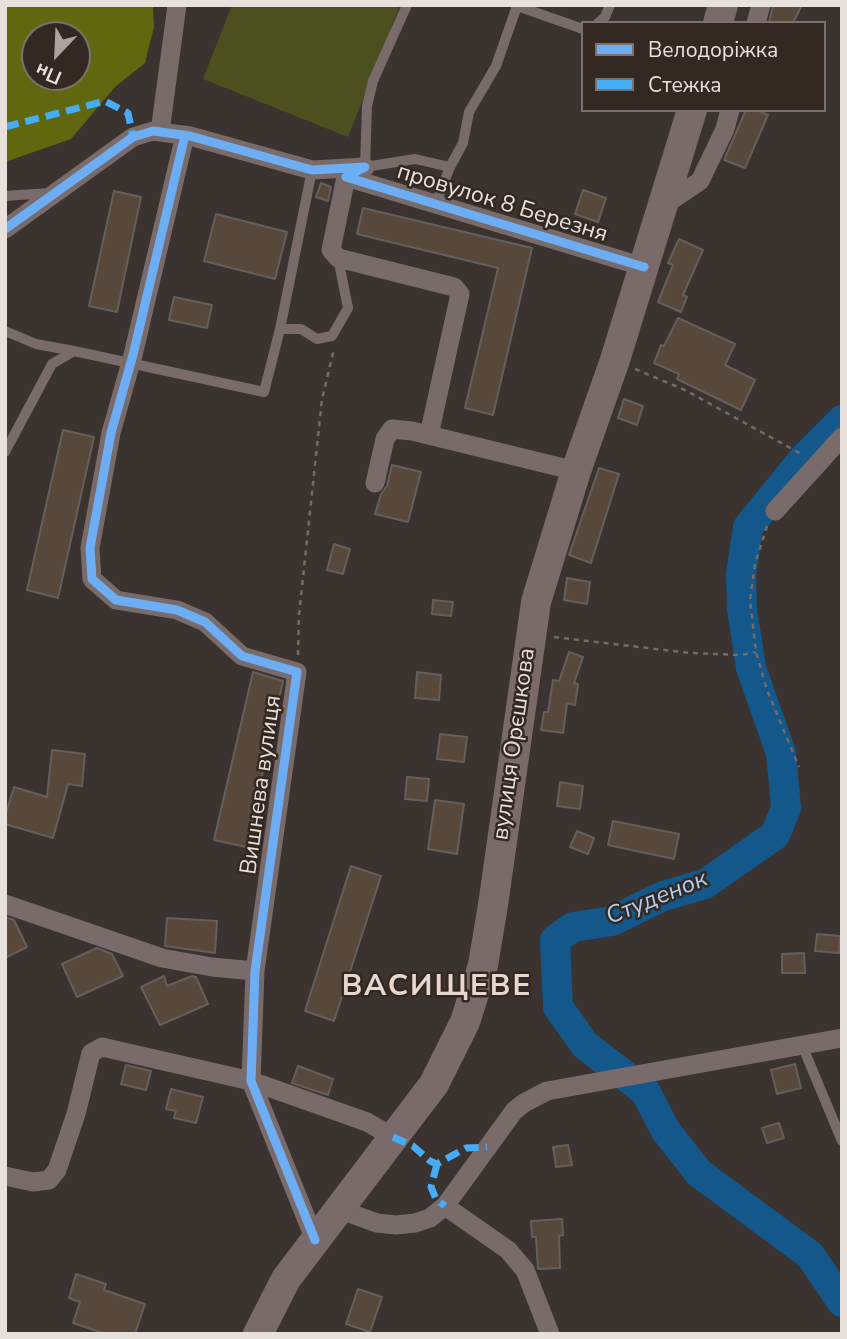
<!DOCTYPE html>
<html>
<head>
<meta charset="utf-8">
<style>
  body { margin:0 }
  #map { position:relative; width:847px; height:1339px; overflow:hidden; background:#3a332f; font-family:"Nunito Sans",sans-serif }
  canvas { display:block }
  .frame { position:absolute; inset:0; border:7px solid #e7e0db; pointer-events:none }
  .legend { position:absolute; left:581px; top:21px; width:245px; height:91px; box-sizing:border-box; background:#342822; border:2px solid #7c726c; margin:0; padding:9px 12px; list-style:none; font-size:21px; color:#e7e0db }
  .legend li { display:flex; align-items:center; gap:14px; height:35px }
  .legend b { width:35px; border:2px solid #7c726c }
  .north { position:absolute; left:21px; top:21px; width:70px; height:70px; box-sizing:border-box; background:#342822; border:2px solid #7c726c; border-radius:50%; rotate:203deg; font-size:19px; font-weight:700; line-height:28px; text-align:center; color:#e7e0db }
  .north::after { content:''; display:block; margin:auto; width:24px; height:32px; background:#aaa39f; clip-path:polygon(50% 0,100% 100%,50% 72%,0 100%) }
</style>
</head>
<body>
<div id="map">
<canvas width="847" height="1339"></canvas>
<div class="frame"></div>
<ul class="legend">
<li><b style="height:9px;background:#6dadf4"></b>Велодоріжка</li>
<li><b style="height:9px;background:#46acf6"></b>Стежка</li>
</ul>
<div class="north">Пн</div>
</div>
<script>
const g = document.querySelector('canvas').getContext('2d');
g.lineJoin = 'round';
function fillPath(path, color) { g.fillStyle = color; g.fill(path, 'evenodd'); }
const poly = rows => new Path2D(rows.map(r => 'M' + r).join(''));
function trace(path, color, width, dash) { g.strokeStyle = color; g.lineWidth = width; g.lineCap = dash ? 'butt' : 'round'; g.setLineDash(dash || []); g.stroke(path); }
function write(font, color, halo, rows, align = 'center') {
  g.font = font + ' "Nunito Sans",sans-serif'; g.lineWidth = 5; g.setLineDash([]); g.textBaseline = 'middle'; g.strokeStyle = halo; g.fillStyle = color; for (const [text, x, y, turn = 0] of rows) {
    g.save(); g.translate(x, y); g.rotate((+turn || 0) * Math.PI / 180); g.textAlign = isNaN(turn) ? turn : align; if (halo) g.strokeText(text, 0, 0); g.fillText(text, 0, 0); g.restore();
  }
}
fillPath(poly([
  [232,5,400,5,348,137,203,79]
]), '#4c501f');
fillPath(poly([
  [5,5,153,5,154,27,145,63,115,87,71,139,5,162],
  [35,35,77,35,77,77,35,77]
]), '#60670f');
trace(poly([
  [842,420,804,458,748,527,741,574,742,609,751,668,781,753,786,808,775,835,705,884,663,896,612,921,573,927,555,940,558,1007,585,1045,645,1091,666,1131,699,1173,810,1255,842,1302]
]), '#14578a', 30);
const building = poly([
  [773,5,802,5,793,23,769,23,773,5],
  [746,110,757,110,768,115,745,168,724,160,746,110],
  [321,183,331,187,328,201,316,197,321,183],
  [583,190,606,198,598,222,575,214,583,190],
  [114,191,141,197,117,312,89,306,114,191],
  [363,208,532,248,493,415,465,408,498,268,357,234,363,208],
  [216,214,287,232,275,279,204,261,216,214],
  [679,239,703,250,683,295,687,297,681,312,658,302,673,265,668,263,679,239],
  [174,297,212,305,207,328,169,320,174,297],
  [678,318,735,344,725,365,755,380,741,410,677,379,679,374,654,363,661,345,664,346,678,318],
  [624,399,643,406,637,425,618,418,624,399],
  [63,430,94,437,58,598,27,590,63,430],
  [392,465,421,472,408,522,375,514,381,494,387,486,392,465],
  [599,468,619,474,591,563,569,555,599,468],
  [334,544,350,549,343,574,327,570,334,544],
  [567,578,590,582,587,604,564,600,567,578],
  [433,600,453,602,451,616,432,614,433,600],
  [569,652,583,657,574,683,578,684,575,705,567,703,563,733,541,730,544,712,548,712,553,680,559,681,569,652],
  [253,672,283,681,246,847,214,840,253,672],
  [417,672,441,675,439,700,415,698,417,672],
  [440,734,467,737,464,762,437,759,440,734],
  [52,750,85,754,82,786,68,784,53,838,5,824,5,816,14,787,47,797,52,750],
  [407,777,429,779,427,801,405,799,407,777],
  [560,782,583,786,580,809,557,806,560,782],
  [435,800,464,804,457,854,428,849,435,800],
  [613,821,679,834,674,859,608,845,613,821],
  [577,831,594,838,588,854,570,847,577,831],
  [351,866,381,876,334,1021,305,1011,351,866],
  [5,917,14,920,27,947,5,958,5,917],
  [167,918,217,921,215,953,165,946,167,918],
  [817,934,840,936,839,953,815,951,817,934],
  [97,948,112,954,123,976,77,997,62,964,97,948],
  [804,953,805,973,782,973,782,954,804,953],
  [164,976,167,986,192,976,196,977,208,1004,160,1025,141,987,164,976],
  [795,1064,801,1088,777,1094,771,1070,795,1064],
  [126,1065,151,1071,146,1090,121,1084,126,1065],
  [298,1066,333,1079,328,1095,292,1083,298,1066],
  [171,1089,203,1097,196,1123,174,1118,176,1111,166,1109,171,1089],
  [779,1123,784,1138,767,1143,762,1128,779,1123],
  [568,1145,572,1165,556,1167,553,1147,568,1145],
  [562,1219,563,1235,559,1236,560,1268,538,1269,536,1237,532,1237,531,1221,562,1219],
  [76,1274,106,1284,104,1290,145,1304,135,1334,106,1334,73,1323,80,1302,69,1298,76,1274],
  [358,1289,382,1297,370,1332,346,1324,358,1289]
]);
fillPath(building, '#58483b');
trace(building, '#655f5b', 2);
trace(poly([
  [635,369,685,390,803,455],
  [767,526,755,564,750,600,756,652,767,690,799,767],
  [554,637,690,653,741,655,756,652],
  [298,655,299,615,322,399,334,349]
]), '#746a6a', 2.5, [5, 5]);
trace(poly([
  [407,5,373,81,367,106,365,167,415,159,450,167],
  [598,23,605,17,610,5],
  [5,196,49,193],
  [435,205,450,167,463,143,469,112,496,66,517,6,583,29],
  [280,329,301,329,317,339,332,336,348,308,338,258],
  [5,331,36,344,74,351],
  [5,452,52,364,74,351,264,392,280,329,312,170],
  [802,1045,842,1141]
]), '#786b6a', 10);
trace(poly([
  [756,23,761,5],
  [160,132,177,5],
  [185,135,133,355,111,433,90,548,92,579,116,600,177,610,205,622,242,656,297,672,255,971,251,1081,315,1240],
  [346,177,331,250,338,258,454,287,460,294,429,435],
  [663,206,700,181,725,129,730,110],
  [5,229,133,137,153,131,190,136,312,170,365,167,346,177,644,267],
  [375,483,385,439,392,429,412,431,576,471],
  [775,511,842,437],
  [5,904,162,958,212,967,255,971],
  [5,1176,33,1182,49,1180,57,1170,76,1114,91,1053,102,1047,251,1081,367,1122,393,1137],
  [445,1206,508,1250,525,1270,550,1334],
  [338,1209,377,1223,396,1225,415,1223,430,1218,445,1206,514,1111,524,1103,547,1091,842,1038]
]), '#786b6a', 19);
trace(poly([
  [718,23,723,5],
  [258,1334,286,1279,434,1084,465,1022,483,965,493,905,536,602,576,471,615,360,692,110]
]), '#7a6a6a', 30);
trace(poly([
  [5,127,105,101,128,113,133,137],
  [393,1137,413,1146,430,1161,437,1164,466,1148,487,1147],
  [437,1164,431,1187,436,1199,445,1206]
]), '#46acf6', 7, [14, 7]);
trace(poly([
  [185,135,133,355,111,433,90,548,92,579,116,600,177,610,205,622,242,656,297,672,255,971,251,1081,315,1240],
  [5,229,133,137,153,131,190,136,312,170,365,167,346,177,644,267]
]), '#6dadf4', 9);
write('23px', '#e7e0db', '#342822', [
  ["провулок 8 Березня",502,204,17],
  ["вулиця Орєшкова",515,744,-82],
  ["Вишнева вулиця",262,785,-82]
]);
write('italic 24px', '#aecfef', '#342822', [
  ["Студенок",657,899,-22]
]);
g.letterSpacing = '2px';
write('bold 30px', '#e7d7ce', '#342822', [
  ["ВАСИЩЕВЕ",437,988]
]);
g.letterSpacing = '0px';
</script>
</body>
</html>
